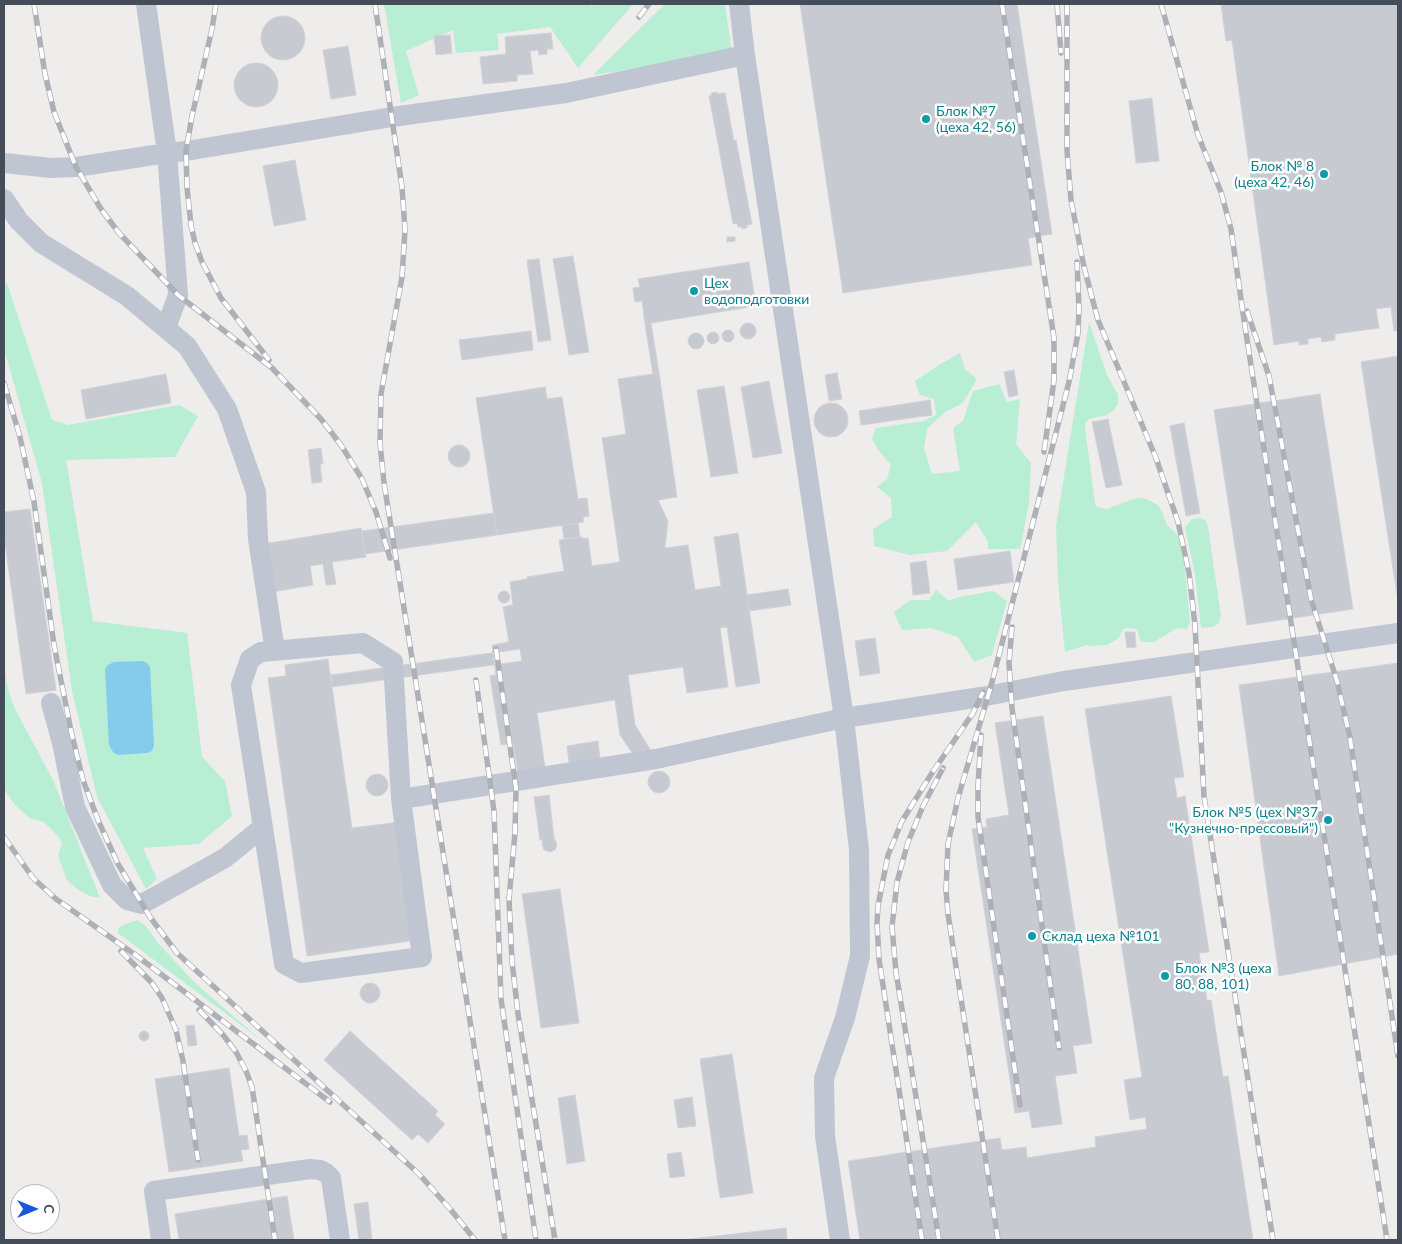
<!DOCTYPE html>
<html>
<head>
<meta charset="utf-8">
<style>
  body { margin:0 }
  #map { position:relative; width:1402px; height:1244px; overflow:hidden; background:#efecec; font-family:Lato,sans-serif }
  canvas { display:block }
  .frame { position:absolute; inset:0; border:5px solid #444d59; pointer-events:none }
  .north { position:absolute; left:10px; top:1184px; width:50px; height:50px; box-sizing:border-box; background:#fff; border:1px solid #b4b8bd; border-radius:50%; rotate:90deg; font-size:14px; font-weight:700; line-height:20px; text-align:center; color:#444d59 }
  .north::after { content:''; display:block; margin:auto; width:18px; height:22px; background:#1757de; clip-path:polygon(50% 0,100% 100%,50% 72%,0 100%) }
</style>
</head>
<body>
<div id="map">
<canvas width="1402" height="1244"></canvas>
<div class="frame"></div>
<div class="north">С</div>
</div>
<script>
const g = document.querySelector('canvas').getContext('2d');
g.lineJoin = 'round';
function fillPath(path, color) { g.fillStyle = color; g.fill(path, 'evenodd'); }
const poly = rows => new Path2D(rows.map(r => 'M' + r).join(''));
function trace(path, color, width, dash) { g.strokeStyle = color; g.lineWidth = width; g.lineCap = dash ? 'butt' : 'round'; g.setLineDash(dash || []); g.stroke(path); }
function write(font, color, halo, rows, align = 'center') {
  g.font = font + ' Lato,sans-serif'; g.lineWidth = 5; g.setLineDash([]); g.textBaseline = 'middle'; g.strokeStyle = halo; g.fillStyle = color; for (const [text, x, y, turn = 0] of rows) {
    g.save(); g.translate(x, y); g.rotate((+turn || 0) * Math.PI / 180); g.textAlign = isNaN(turn) ? turn : align; if (halo) g.strokeText(text, 0, 0); g.fillText(text, 0, 0); g.restore();
  }
}
fillPath(poly([
  [384,4,591,4,591,7,595,4,633,4,578,68,550,27,497,34,499,50,456,53,453,30,406,51,419,95,401,103],
  [665,4,725,4,732,54,593,75],
  [7,283,52,420,68,425,179,405,198,416,175,457,66,460,93,621,187,633,202,757,225,781,232,816,199,844,143,848,157,879,146,889,97,797,72,691,42,483,4,349,4,285],
  [1089,322,1107,375,1118,395,1118,404,1113,411,1107,415,1089,419,1086,422,1085,428,1095,503,1097,507,1107,509,1133,499,1140,498,1146,499,1158,505,1162,512,1167,525,1176,533,1179,539,1184,562,1190,622,1187,629,1177,628,1154,642,1141,642,1137,629,1126,628,1122,630,1119,638,1107,645,1092,646,1086,645,1065,652,1058,582,1056,526],
  [960,353,965,369,977,379,963,403,945,412,927,429,924,448,932,474,960,471,953,428,963,421,973,391,999,384,1007,402,1020,399,1016,444,1031,463,1029,503,1020,549,988,549,988,542,976,522,947,551,910,555,874,546,873,529,892,517,891,498,877,487,887,479,891,465,879,451,872,439,876,428,923,421,936,415,934,399,920,395,915,381,939,365],
  [1201,518,1206,521,1208,527,1221,617,1218,624,1213,627,1201,628,1195,575,1185,527,1192,519],
  [936,590,949,601,959,597,993,591,1007,601,992,655,974,662,958,637,931,628,902,630,894,612,911,600,929,600],
  [4,664,8,690,15,709,54,782,100,898,90,896,77,889,67,880,58,856,62,844,58,836,44,822,30,818,16,806,4,789],
  [137,920,146,926,157,942,194,982,261,1040,118,933,118,929,121,926]
]), '#b8eed3');
fillPath(poly([
  [142,661,147,663,150,667,154,746,152,751,147,753,118,755,113,752,109,745,105,669,108,665,114,662]
]), '#85cbec');
const building = poly([
  [800,4,1017,4,1052,234,1028,238,1032,265,843,293,800,4],
  [1221,4,1398,4,1398,331,1394,331,1391,307,1376,309,1379,328,1335,334,1335,340,1322,342,1321,337,1308,339,1308,344,1299,345,1299,341,1274,345,1232,40,1226,41,1221,4],
  '261 38a22 22 0 1 1 44 0a22 22 0 1 1-44 0Z',
  [551,33,553,49,547,49,547,54,539,55,538,50,530,51,533,74,517,75,517,81,483,84,480,57,506,54,505,37,551,33],
  [450,35,452,53,436,55,434,36,450,35],
  [348,46,356,95,331,99,323,50,348,46],
  '234 85a22 22 0 1 1 44 0a22 22 0 1 1-44 0Z',
  [717,92,717,94,725,93,734,141,736,140,752,224,747,225,747,228,742,229,742,227,738,227,737,223,733,224,709,96,712,95,711,93,717,92],
  [1152,98,1159,161,1136,163,1129,101,1152,98],
  [295,160,306,220,274,226,263,166,295,160],
  [727,237,735,237,735,241,727,242,727,237],
  [573,256,589,352,569,355,553,259,573,256],
  [539,259,551,340,538,342,527,260,539,259],
  [749,262,756,306,645,324,642,301,635,302,633,288,640,287,638,279,749,262],
  '740 331a8 8 0 1 1 16 0a8 8 0 1 1-16 0Z',
  [651,323,659,373,653,374,645,324,651,323],
  '722 336a6 6 0 1 1 12 0a6 6 0 1 1-12 0Z',
  [531,331,533,350,462,360,459,340,531,331],
  '707 338a6 6 0 1 1 12 0a6 6 0 1 1-12 0Z',
  '688 341a8 8 0 1 1 16 0a8 8 0 1 1-16 0Z',
  [1398,356,1398,601,1361,362,1398,356],
  [1014,370,1018,395,1009,397,1004,372,1014,370],
  [659,373,677,497,658,500,668,521,665,548,688,545,695,590,721,586,714,537,738,533,760,683,736,687,727,627,720,628,728,687,687,693,683,667,628,675,635,725,661,767,644,770,620,735,615,700,537,713,545,767,518,772,513,743,501,745,490,676,496,675,492,645,509,642,503,607,513,605,510,582,527,579,527,577,564,571,559,540,583,537,583,539,588,538,592,566,620,562,602,438,626,434,618,379,659,373],
  [837,373,842,399,829,401,825,375,837,373],
  [166,374,171,403,86,419,81,390,166,374],
  [769,381,782,453,753,458,741,387,769,381],
  [724,386,738,473,711,477,697,390,724,386],
  [545,387,547,399,562,397,578,499,587,498,589,516,583,517,584,522,497,535,476,398,545,387],
  [1320,394,1353,609,1247,625,1214,410,1320,394],
  [930,400,932,415,861,425,859,411,930,400],
  '814 420a17 17 0 1 1 34 0a17 17 0 1 1-34 0Z',
  [1108,419,1122,485,1106,488,1092,422,1108,419],
  [1184,423,1200,513,1186,516,1170,426,1184,423],
  '448 456a11 11 0 1 1 22 0a11 11 0 1 1-22 0Z',
  [321,448,323,464,320,464,322,482,312,483,308,450,321,448],
  [30,509,56,690,26,694,4,536,4,512,30,509],
  [494,513,497,535,365,554,362,531,494,513],
  [578,523,580,537,564,539,562,525,578,523],
  [361,528,366,557,332,562,336,584,326,585,323,564,310,566,313,585,272,592,264,544,361,528],
  [1010,551,1014,582,958,590,954,559,1010,551],
  [926,561,930,593,913,595,910,563,926,561],
  [788,589,791,605,749,611,747,595,788,589],
  '498 597a6 6 0 1 1 12 0a6 6 0 1 1-12 0Z',
  [1125,632,1135,632,1136,647,1127,648,1125,632],
  [875,638,880,673,860,676,855,641,875,638],
  [520,649,522,661,332,687,331,675,520,649],
  [328,659,352,828,400,822,416,940,307,956,268,678,286,676,285,665,328,659],
  [1398,663,1398,954,1279,976,1239,685,1398,663],
  [1171,696,1184,777,1174,778,1177,798,1185,796,1209,952,1199,953,1207,1001,1211,1000,1223,1077,1228,1076,1253,1240,860,1240,848,1161,1000,1138,1002,1150,1026,1147,1027,1158,1096,1147,1095,1137,1147,1129,1145,1117,1130,1120,1124,1080,1142,1077,1085,709,1171,696],
  [1043,716,1092,1043,1073,1046,1077,1073,1055,1076,1062,1124,1032,1128,1029,1111,1015,1113,972,829,987,827,986,819,1009,815,995,723,1043,716],
  [598,741,600,759,569,763,567,746,598,741],
  '648 782a11 11 0 1 1 22 0a11 11 0 1 1-22 0Z',
  '366 785a11 11 0 1 1 22 0a11 11 0 1 1-22 0Z',
  [549,795,554,838,557,845,555,850,550,852,544,850,542,844,543,840,540,840,534,797,549,795],
  [560,889,579,1023,541,1028,522,894,560,889],
  '360 993a10 10 0 1 1 20 0a10 10 0 1 1-20 0Z',
  [194,1025,197,1045,188,1046,186,1026,194,1025],
  '139 1036a5 5 0 1 1 10 0a5 5 0 1 1-10 0Z',
  [350,1031,438,1111,435,1115,445,1124,428,1143,418,1134,412,1140,324,1060,350,1031],
  [732,1054,753,1193,720,1198,700,1059,732,1054],
  [229,1068,239,1136,247,1135,249,1149,241,1150,243,1161,169,1172,155,1079,229,1068],
  [575,1095,585,1161,567,1164,558,1098,575,1095],
  [692,1097,696,1126,678,1128,674,1100,692,1097],
  [681,1152,685,1176,670,1178,667,1154,681,1152],
  [287,1196,294,1240,179,1240,175,1214,287,1196],
  [368,1202,372,1240,359,1240,354,1204,368,1202],
  [786,1228,787,1240,682,1240,786,1228]
]);
fillPath(building, '#c8cad2');
trace(building, '#d0d1d8', 1);
trace(poly([
  [146,4,167,153,186,151,392,117,566,93,745,55],
  [739,4,745,55,844,718,859,850,860,956,845,1018,824,1078,825,1136,840,1240],
  [4,163,51,168,76,167,167,153,178,295,166,328],
  [4,199,19,221,41,243,127,296,187,346,227,409,256,492,258,539,275,651],
  [51,703,62,743,75,807,112,885,127,900,142,904,225,858,263,827],
  [401,799,393,662,363,643,261,652,250,659,241,685,284,964,301,973,422,957,401,799,656,759,844,718,981,697,1064,681,1398,633],
  [161,1240,154,1191,310,1169,320,1170,326,1173,331,1178,340,1240]
]), '#bfc6d2', 20);
const rail = poly([
  [34,4,45,74,54,112,76,167,101,209,119,233,178,295,272,368,321,419,341,445,362,479,376,512,390,558],
  [216,4,212,29,192,116,186,151,187,188,191,225,195,243,202,262,221,298,269,360],
  [375,4,402,187,405,230,402,277,381,394,380,443,384,483,505,1240],
  [1002,4,1054,338,1054,380,1044,452],
  [1057,4,1061,53],
  [1067,4,1067,151,1071,200,1084,267,1098,320,1156,458,1178,522,1189,573,1195,625,1204,796,1273,1240],
  [1161,4,1198,135,1221,192,1231,229,1244,320,1387,1240],
  [639,17,649,4],
  [1247,311,1269,376,1311,599,1337,681,1350,738,1398,1056],
  [4,383,20,437,34,502,54,645,71,731,83,780,98,820,118,864,150,917,177,953,419,1174,451,1210,475,1240],
  [1012,627,1009,663,1012,708,1059,1048],
  [496,649,516,788,515,833,509,899,512,961,518,1014,555,1240],
  [476,680,494,811,501,999,536,1240],
  [981,735,978,786,978,817,1020,1105],
  [4,837,33,878,56,899,137,956,330,1102],
  [121,951,152,983,162,998,176,1030,183,1061,198,1160],
  [199,1010,224,1036,236,1052,246,1071,252,1087,275,1240],
  [922,1240,879,959,877,923,878,906,888,855,902,821,932,773,973,713,983,692],
  [939,1240,896,972,892,927,897,882,908,842,923,806,943,768],
  [998,1240,948,914,946,890,948,844,958,798,991,686,1069,382,1078,333,1079,309,1077,262]
]);
trace(rail, '#aeb0b7', 5.5);
trace(rail, '#fff', 4, [11]);
for (const [x, y, r, color] of [
  [926,119,5,"#0f9aa8"],
  [1324,174,5,"#0f9aa8"],
  [694,291,5,"#0f9aa8"],
  [1328,820,5,"#0f9aa8"],
  [1032,936,5,"#0f9aa8"],
  [1165,976,5,"#0f9aa8"]
]) { const dot = new Path2D(); dot.arc(x, y, r, 0, 2 * Math.PI); g.fillStyle = color; g.fill(dot); trace(dot, '#fff', 2); }
write('14px', '#0d838f', '#fff', [
  ["Блок №7",936,111],
  ["(цеха 42, 56)",936,127],
  ["Блок № 8",1314,166,"right"],
  ["(цеха 42, 46)",1314,182,"right"],
  ["Цех",704,283],
  ["водоподготовки",704,299],
  ["Блок №5 (цех №37",1318,812,"right"],
  ["\"Кузнечно-прессовый\")",1318,828,"right"],
  ["Склад цеха №101",1042,936],
  ["Блок №3 (цеха",1175,968],
  ["80, 88, 101)",1175,984]
], 'left');
</script>
</body>
</html>
